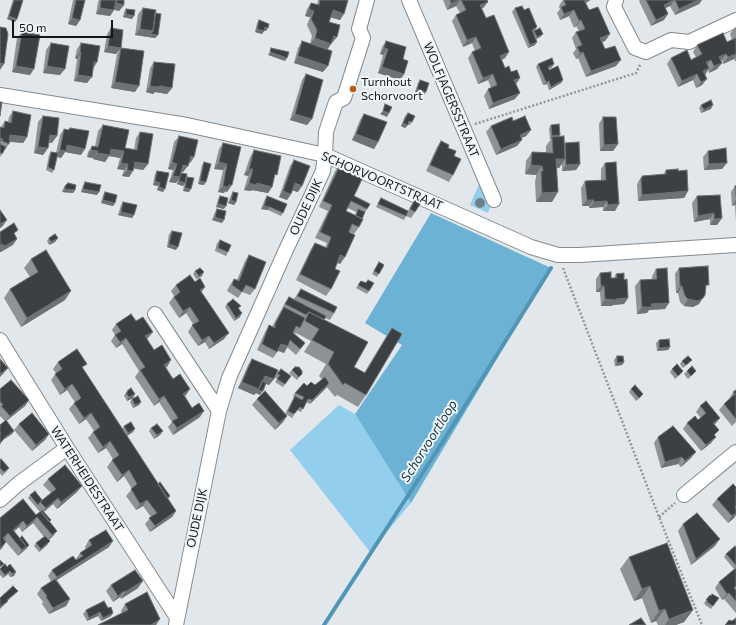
<!DOCTYPE html>
<html>
<head>
<meta charset="utf-8">
<style>
  body { margin:0 }
  #map { position:relative; width:736px; height:625px; overflow:hidden; background:#e1e7ea; font-family:Commissioner,sans-serif }
  canvas { display:block }
  .scale { position:absolute; left:12px; top:20px; width:101px; height:18px; box-sizing:border-box; border:2px solid #131516; border-top:0; padding-left:5px; font-size:12px; line-height:14px; white-space:nowrap; color:#131516; -webkit-text-stroke:3px #eff4f7; paint-order:stroke }
</style>
</head>
<body>
<div id="map">
<canvas width="736" height="625"></canvas>
<div class="scale">50 m</div>
</div>
<script>
const g = document.querySelector('canvas').getContext('2d');
g.lineJoin = 'round';
function fillPath(path, color) { g.fillStyle = color; g.fill(path, 'evenodd'); }
const poly = rows => new Path2D(rows.map(r => 'M' + r).join(''));
function trace(path, color, width, dash) { g.strokeStyle = color; g.lineWidth = width; g.lineCap = dash ? 'butt' : 'round'; g.setLineDash(dash || []); g.stroke(path); }
function write(font, color, halo, rows, align = 'center') {
  g.font = font + ' Commissioner,sans-serif'; g.lineWidth = 4; g.setLineDash([]); g.textBaseline = 'middle'; g.strokeStyle = halo; g.fillStyle = color; for (const [text, x, y, turn = 0] of rows) {
    g.save(); g.translate(x, y); g.rotate((+turn || 0) * Math.PI / 180); g.textAlign = isNaN(turn) ? turn : align; if (halo) g.strokeText(text, 0, 0); g.fillText(text, 0, 0); g.restore();
  }
}
fillPath(poly([
  [479,184,490,207,488,213,470,205],
  [339,405,355,414,411,503,370,552,290,450]
]), '#93ceec');
fillPath(poly([
  [431,213,551,268,411,503,355,414,402,345,365,323]
]), '#6cb2d4');
trace(poly([
  [324,625,442,443,551,268]
]), '#5095b6', 4);
const minor = poly([
  [409,0,494,200],
  [616,0,614,7,635,48,646,52,671,40,689,42,736,20],
  [0,95,187,125,325,155,531,247,558,255,580,255,736,245],
  [155,314,219,411],
  [0,340,67,448,176,616],
  [684,495,736,452],
  [0,500,18,484,67,448],
  [176,625,219,411,229,378,285,252,323,171,325,155,326,132,336,102,344,98,363,38,359,29,367,0]
]);
trace(minor, '#858a8d', 16);
trace(poly([
  [475,124,636,73,641,63],
  [563,268,659,517,702,625],
  [659,517,675,503]
]), '#939799', 2.5, [2, 2]);
trace(minor, '#fff', 14);
g.fillStyle = '#6c818a';
for (const [x, y] of [
  [480,203]
]) { g.beginPath(); g.arc(x, y, 5, 0, 2 * Math.PI); g.fill(); }
fillPath(poly([
  [13,0,23,0,17,19,15,22,7,19],
  [73,0,85,0,80,20,76,26,68,24],
  [99,0,124,0,124,5,119,11,114,10,110,16,96,14,98,2],
  [318,0,348,0,340,20,331,17,329,22,332,43,327,49,323,72,294,63,298,48,302,41,310,44,312,36,307,25,310,17,305,16,307,9,311,3,317,5],
  [443,0,487,0,488,2,483,8,481,9,486,18,509,52,505,58,502,60,505,68,520,78,516,84,515,99,489,109,484,96,488,89,491,88,488,80,478,84,468,58,472,52,475,51,472,43,463,47,452,21,456,15,460,13,456,6,447,10],
  [563,0,590,0,589,1,586,3,589,10,610,34,605,41,602,42,605,49,616,66,586,77,578,58,576,59,573,53,576,49,572,38,576,32,579,31,576,26,574,28,569,16,560,20,557,13,560,9,559,7,560,4],
  [640,0,702,0,699,4,675,15,670,6,665,8,664,20,651,26,639,1],
  [143,8,155,13,158,35,155,38,135,35,138,14],
  [515,8,524,10,535,30,543,34,540,37,536,39,535,45,528,48,512,12],
  [126,9,132,19,123,17,124,12],
  [259,20,266,31,264,31,262,34,255,32,257,23],
  [736,27,736,62,734,59,723,64,722,60,721,60,722,63,717,69,709,73,708,70,705,75,702,85,696,88,693,80,678,87,667,64,671,58,691,60,696,57,693,52,697,45,727,42,732,39,730,34,734,28],
  [111,28,121,48,116,54,104,52,107,34],
  [22,32,30,75,12,72,17,38],
  [386,41,403,59,404,74,400,80,378,73,383,55,380,54,382,47],
  [51,43,60,75,43,73,46,50],
  [81,43,97,62,93,68,87,83,74,81,77,59,75,58,77,49],
  [121,48,135,92,111,88,117,54],
  [154,62,172,88,167,94,155,92,153,94,146,92,150,68],
  [538,64,552,67,549,69,549,70,563,80,561,83,549,90,547,84,543,85,536,67],
  [306,74,307,125,290,120,302,80],
  [420,80,426,92,424,95,415,92,418,83],
  [701,105,711,109,701,113,699,108],
  [13,111,27,137,23,143,10,142,9,144,0,157,0,127,1,127,5,121,8,122,9,117],
  [408,113,412,122,410,125,408,124,405,128,401,126,405,116],
  [364,114,378,142,374,149,352,140,360,120],
  [43,116,52,143,49,142,48,148,43,155,34,153,38,122],
  [603,117,618,144,613,151,600,151,599,124],
  [513,121,531,130,526,136,521,138,517,146,496,155,486,132,491,126],
  [103,125,125,148,134,150,136,138,140,132,148,164,143,170,134,168,129,177,122,176,124,170,117,169,120,158,109,156,105,162,93,159,93,158,87,157,88,152,92,146,95,146,98,131],
  [551,125,559,137,564,144,565,143,580,164,576,170,562,171,562,164,559,168,557,168,552,202,536,202,535,181,536,178,536,175,525,174,526,161,532,152,546,152,546,146,551,139,550,139,549,128],
  [70,128,81,155,65,152,61,158,57,157,54,170,52,173,46,170,49,155,51,152,56,153,60,135,64,129,68,130],
  [179,136,194,157,190,163,189,163,183,172,181,172,181,173,186,179,187,177,189,192,183,191,184,184,183,186,177,184,178,180,176,183,169,182,173,170,168,169,174,142],
  [441,141,448,148,454,156,453,175,449,182,426,171,437,147],
  [223,143,241,147,227,192,225,191,224,193,218,192,223,170,214,169,219,149],
  [254,150,274,179,272,187,268,193,252,190,251,191,244,190,248,176,244,175,250,157],
  [708,151,722,169,704,170,703,157],
  [294,160,298,192,292,190,291,194,287,200,279,197,290,166],
  [204,162,204,185,198,184,202,165],
  [605,163,615,211,603,211,603,207,589,208,589,206,582,206,581,188,585,181,601,181,601,169],
  [340,165,354,196,367,209,364,214,359,227,354,234,349,231,340,264,337,262,335,269,331,289,326,296,296,280,311,249,315,243,325,248,327,243,315,238,328,211,319,207,335,171],
  [348,208,356,212,355,215,346,211],
  [666,170,678,171,688,191,684,198,638,201,637,185,638,182,642,176,663,175],
  [157,171,163,192,157,190,158,186,153,185,155,174],
  [85,182,97,195,81,192,83,185],
  [65,186,75,190,73,193,62,192,63,189],
  [735,186,736,186,736,222,735,205,732,206,731,192],
  [105,192,115,203,113,206,101,203,103,195],
  [233,192,236,202,234,205,228,203,231,195],
  [220,196,224,209,216,207,218,199],
  [267,196,283,213,281,216,268,210,261,209,265,199],
  [697,196,722,218,717,225,710,225,710,219,694,222,692,203],
  [381,198,408,211,411,205,416,198,415,212,411,218,406,216,404,220,376,207],
  [123,202,134,215,132,218,118,215,121,205],
  [217,209,222,223,212,220,215,212],
  [172,231,176,250,167,247,169,234],
  [49,238,58,238,55,242,49,245,47,241],
  [220,240,228,252,226,256,215,251,217,243],
  [249,255,255,289,250,295,242,292,238,298,227,291,230,285,234,279,237,280,245,261],
  [31,259,65,300,21,327,4,298,10,289,30,277,24,268],
  [379,262,384,265,377,277,372,274],
  [679,268,706,289,699,304,693,307,684,306,680,302,678,293,676,293,675,274],
  [656,269,665,309,649,310,647,313,637,314,635,286,640,280,652,279,652,276],
  [195,271,202,276,196,279,193,274],
  [600,273,611,278,614,278,616,274,624,280,628,298,624,304,613,305,612,306,601,306,600,292,596,292,596,279],
  [368,280,369,291,367,294,356,288,361,281,366,283],
  [176,285,201,292,224,339,209,349,205,342,198,346,188,332,193,324,186,313,179,318,169,303,174,296,171,291],
  [301,289,334,313,330,320,325,318,324,320,354,367,364,373,384,340,392,328,366,395,358,407,337,395,335,397,327,387,310,404,306,402,301,412,297,410,292,418,286,414,287,416,283,422,275,430,252,405,257,399,285,414,294,397,293,396,295,393,307,386,315,385,322,379,319,376,326,364,304,352,311,341,296,333,295,334,305,343,296,355,287,347,284,353,278,351,273,358,257,350,265,332,269,325,272,327,285,303,289,297,294,299],
  [227,304,239,309,240,317,234,321,225,307],
  [136,321,148,338,147,339,154,350,167,367,166,367,173,379,190,389,185,396,192,408,200,417,173,435,168,427,172,422,159,402,154,406,135,377,139,371,122,344,116,348,111,341,115,335,112,330,116,324],
  [659,340,670,347,668,350,657,351,656,343],
  [617,356,624,362,622,365,615,366,614,360],
  [252,359,274,379,269,385,266,384,260,395,256,393,254,395,238,388,248,365],
  [682,361,689,363,683,368,680,364],
  [58,362,83,369,122,429,124,426,133,432,127,436,158,484,170,496,168,499,176,511,172,517,150,532,145,524,151,517,143,506,136,510,126,496,132,489,124,476,117,482,107,467,113,459,106,448,98,453,88,438,94,431,86,419,79,424,69,409,74,403,75,402,72,398,67,390,60,395,51,380,56,373,53,369],
  [281,369,291,376,283,387,275,382,277,379,275,377],
  [672,369,683,371,681,374,675,379,670,372],
  [292,370,302,374,297,380,289,373],
  [687,371,693,374,688,379,684,374],
  [0,389,29,400,25,406,6,421,14,431,12,434,3,440,0,445,0,425,5,421,0,416],
  [631,389,643,394,641,397,636,401,629,392],
  [736,390,736,422,732,426,719,410,724,404,729,399,733,392],
  [127,391,133,398,127,401,124,396],
  [132,399,141,402,139,405,133,408,130,402],
  [700,406,720,418,715,424,715,436,711,443,701,451,683,429,687,423,698,420,701,418,696,412],
  [19,424,49,434,45,440,32,451,14,430],
  [151,428,163,431,160,435,154,439,149,431],
  [658,437,691,458,681,467,678,464,661,468,654,443],
  [0,460,9,468,7,471,2,476,0,473],
  [48,479,77,492,57,509,53,504,44,512,49,522,57,531,52,537,49,540,47,545,39,552,34,546,36,543,44,537,33,523,22,532,19,527,14,531,27,548,18,556,6,542,2,548,0,550,0,518,36,515,40,512,28,498,30,495,42,500,51,493,43,485],
  [736,487,736,515,734,518,728,523,712,505,717,499],
  [683,524,715,546,691,565,678,531],
  [89,540,109,547,57,580,70,599,66,606,49,614,42,604,43,602,37,594,41,588,51,581,48,576,52,570,77,560,76,559,80,553,86,549,85,547],
  [736,548,736,589,735,589,736,590,736,613,724,599,722,600,715,588,719,582,734,569,724,557,726,554],
  [629,557,693,610,684,622,676,625,658,625,656,621,651,623,642,598,634,601,620,569],
  [5,564,14,576,10,577,8,574,3,578,0,575,0,569],
  [111,585,138,588,121,599,120,597,113,602,106,591],
  [710,595,713,606,711,609,705,605,705,604,704,603],
  [125,604,160,619,156,625,98,625,122,613,121,611],
  [108,608,113,613,111,616,101,621,98,616,87,621,83,614,86,610]
]), '#8e9496');
fillPath(poly([
  [460,0,456,6,447,10,451,3],
  [583,0,590,0,589,1,580,5],
  [675,0,670,6,659,11,664,5],
  [698,0,702,0,699,4,675,15,679,9],
  [488,2,483,8,475,11,480,5],
  [116,3,124,5,119,11,112,9],
  [100,8,114,10,110,16,96,14],
  [309,9,314,11,310,17,305,16],
  [333,10,344,14,340,20,329,17],
  [574,10,569,16,560,20,564,14],
  [126,14,134,16,132,19,123,17],
  [668,14,664,20,651,26,656,20],
  [9,16,17,19,15,22,7,19],
  [72,18,80,20,76,26,68,24],
  [581,20,576,26,574,28,579,21],
  [265,27,268,28,266,31,263,31],
  [537,27,535,30,530,33,532,30],
  [140,29,153,31,158,35,155,38,135,35],
  [257,29,264,31,262,34,255,32],
  [543,34,540,37,534,40,537,37],
  [610,34,605,41,596,45,600,38],
  [334,36,337,37,332,43,329,42],
  [476,37,472,43,463,47,467,40],
  [315,38,331,44,327,50,310,44],
  [537,42,535,45,528,48,530,45],
  [108,46,121,48,116,54,104,52],
  [384,48,388,49,383,55,380,54],
  [80,52,81,53,77,59,75,58],
  [270,52,287,58,285,61,268,55],
  [509,52,505,58,496,62,500,56],
  [583,52,578,58,576,59,580,53],
  [726,54,722,60,715,63,719,57],
  [736,54,736,56,734,59,723,64,728,57],
  [298,56,328,66,323,72,294,63],
  [621,60,616,66,586,77,591,71],
  [711,60,706,66,706,62],
  [94,62,97,62,93,69],
  [0,63,4,64,0,70],
  [722,63,717,69,709,73,714,66],
  [554,64,552,67,545,70,548,67],
  [16,66,34,69,30,75,12,72],
  [47,66,65,69,60,75,43,73],
  [382,67,404,74,400,80,378,73],
  [709,68,705,75,703,71],
  [493,74,488,80,478,84,483,78],
  [697,74,693,80,678,87,682,81],
  [78,75,92,77,87,83,74,81],
  [520,78,516,84,514,80],
  [707,79,702,85,696,88,701,82],
  [563,80,561,83,549,90,551,87],
  [549,81,547,84,543,85,546,82],
  [115,82,139,86,135,92,111,88],
  [150,86,160,86,172,88,167,94,155,92,153,94,146,92],
  [417,89,426,92,424,95,415,92],
  [520,93,515,99,489,109,493,103],
  [713,105,711,109,701,113,704,110],
  [383,111,389,113,387,117,380,114],
  [295,114,312,119,307,125,290,120],
  [403,123,408,125,405,128,401,126],
  [531,130,526,136,515,141,520,135],
  [356,134,378,142,374,149,352,140],
  [10,135,27,137,23,143,6,141],
  [50,135,57,136,52,143,45,142],
  [560,135,558,138,552,137,551,139,550,139,552,136],
  [0,138,3,139,0,143],
  [522,140,517,146,496,155,501,149],
  [618,144,613,151,600,151,604,145],
  [67,145,85,149,81,155,65,152,61,158,55,156,60,150],
  [38,147,48,148,43,155,34,153],
  [111,149,124,151,120,158,109,156,105,162,93,159,97,153],
  [91,150,98,151,93,158,87,157],
  [191,156,194,157,190,163,186,162],
  [556,159,565,159,559,168,550,169],
  [135,162,148,164,143,170,131,168],
  [172,162,177,164,173,170,168,169],
  [219,162,227,164,223,170,214,169],
  [121,163,128,164,124,170,117,169],
  [727,163,722,169,704,170,709,164],
  [580,164,576,170,562,171,566,165],
  [183,165,188,166,183,172,178,171],
  [531,165,542,166,536,175,525,174],
  [249,169,253,169,248,176,244,175],
  [127,170,133,171,129,177,122,176],
  [173,176,180,177,176,183,169,182],
  [155,181,160,183,158,186,153,185],
  [179,181,185,183,183,186,177,184],
  [200,181,206,182,204,185,198,184],
  [249,183,257,183,272,187,268,193,252,190,251,191,244,190],
  [295,183,302,186,298,192,290,190],
  [229,185,232,185,227,192,225,191,224,193,218,192,223,186],
  [159,187,165,189,163,192,157,190],
  [185,188,191,189,189,192,183,191],
  [65,189,75,190,73,193,62,192],
  [83,189,99,192,97,195,81,192],
  [283,191,291,194,287,200,279,197],
  [688,191,684,198,638,201,642,195],
  [558,192,552,202,536,202,542,193],
  [103,200,115,203,113,206,101,203],
  [231,200,236,202,234,205,228,203],
  [587,200,594,200,589,206,582,206],
  [736,200,736,204,735,205,732,206],
  [607,201,603,207,589,208,594,202],
  [218,204,226,206,224,209,216,207],
  [619,204,615,211,603,211,608,205],
  [264,206,270,207,268,210,261,209],
  [121,212,134,215,132,218,118,215],
  [714,213,710,219,694,222,698,216],
  [215,217,224,220,222,223,212,220],
  [722,218,717,225,710,225,714,219],
  [7,220,2,227,0,228,0,224],
  [58,238,55,242,49,245,51,242],
  [17,239,13,245,1,252,0,252,0,245],
  [169,244,178,247,176,250,167,247],
  [340,255,345,257,340,264,335,262],
  [204,272,202,276,196,279,199,276],
  [601,286,604,286,600,292,596,292],
  [680,286,682,286,678,293,676,293],
  [205,287,201,293,200,290],
  [71,291,65,300,21,327,27,318],
  [628,298,624,304,613,305,612,306,601,306,605,299],
  [703,298,699,304,693,307,684,306,688,299],
  [669,303,665,309,649,310,647,313,637,314,642,307,651,304],
  [190,307,186,313,179,318,183,311],
  [242,313,240,317,234,321,236,318],
  [153,332,148,338,141,342,145,336],
  [229,333,224,339,209,349,214,343],
  [209,336,205,342,198,346,202,340],
  [126,338,122,344,116,348,120,342],
  [281,344,288,346,284,353,277,350],
  [670,347,668,350,657,351,659,348],
  [171,360,167,367,160,371,164,365],
  [624,362,622,365,615,366,617,363],
  [8,368,3,374,0,377,0,374],
  [265,376,274,379,269,385,261,382],
  [242,382,259,389,263,391,260,395,256,393,254,395,238,388],
  [329,383,327,387,310,404,312,400],
  [72,384,67,390,60,395,65,389],
  [190,389,186,395,179,400,183,394],
  [135,394,133,398,127,401,129,397],
  [164,396,159,402,154,406,159,399],
  [29,400,25,406,5,422,10,416],
  [141,402,139,405,133,408,135,405],
  [204,411,200,417,173,435,177,428],
  [91,413,86,419,79,424,84,418],
  [287,416,283,422,275,430,279,423],
  [720,418,715,424,709,429,713,423],
  [135,429,133,432,126,436,128,433],
  [14,431,12,434,3,440,5,437],
  [163,431,160,435,154,439,157,435],
  [49,434,45,440,32,451,36,445],
  [716,437,711,443,701,451,706,445],
  [110,441,106,448,98,453,103,447],
  [696,452,691,458,681,467,685,461],
  [682,457,678,464,661,468,665,462],
  [129,470,124,476,117,482,122,475],
  [82,486,77,492,57,509,61,502],
  [58,498,53,504,41,514,46,508],
  [147,500,143,506,136,510,140,504],
  [176,511,172,517,150,532,155,526],
  [736,513,736,515,734,518,728,523,732,516],
  [37,517,33,523,22,532,27,526],
  [23,521,19,527,10,535,13,530],
  [57,531,52,537,47,541,52,535],
  [8,533,4,540,3,538],
  [720,539,715,546,691,565,696,559],
  [50,541,47,545,39,552,41,549],
  [113,541,109,547,52,583,57,577],
  [6,542,2,548,0,550,0,548],
  [29,545,27,548,18,556,22,550],
  [10,571,8,574,3,578,5,575],
  [16,572,14,576,10,577,12,574],
  [143,581,138,588,121,599,125,592],
  [650,586,642,598,634,601,642,589],
  [18,591,15,594,5,603,7,600],
  [124,591,120,597,113,602,118,596],
  [729,593,724,599,722,600,727,594],
  [70,599,66,606,49,614,53,608],
  [8,601,0,609,0,607],
  [665,609,656,621,651,623,659,611],
  [693,610,684,622,676,625,665,625,669,619],
  [100,612,98,616,87,621,89,618],
  [113,613,111,616,101,621,103,618],
  [160,619,156,625,151,625]
]), '#6e7275');
const building = poly([
  [14,0,23,0,17,19,9,16,14,0],
  [76,0,85,0,80,20,72,18,76,0],
  [101,0,116,0,114,10,100,8,101,0],
  [117,0,124,0,124,5,116,3,117,0],
  [320,0,348,0,344,14,333,10,329,22,340,25,337,37,334,36,331,44,315,38,317,30,311,19,314,11,309,9,311,3,319,5,320,0],
  [450,0,460,0,451,3,450,0],
  [461,0,487,0,488,2,480,5,486,18,494,15,509,52,500,56,505,68,509,66,511,72,517,70,520,78,514,80,520,93,493,103,488,89,497,85,493,74,483,78,472,52,481,48,476,37,467,40,456,15,466,10,461,0],
  [564,0,584,0,589,10,598,7,610,34,600,38,605,49,615,46,621,60,591,71,583,52,580,53,577,47,582,45,576,32,585,29,581,20,579,21,574,10,564,14,561,7,566,5,564,1,564,0],
  [646,0,674,0,664,5,668,14,656,20,646,0],
  [675,0,698,0,679,9,675,0],
  [522,6,524,10,529,8,537,27,532,30,537,42,530,45,515,8,522,6],
  [143,8,156,10,153,31,140,29,143,8],
  [126,9,135,10,134,16,126,14,126,9],
  [155,13,161,14,158,35,151,34,153,31,155,13],
  [259,20,269,24,268,28,265,27,264,31,257,29,259,20],
  [0,27,6,28,8,34,4,64,0,63,0,27],
  [111,28,123,30,121,48,108,46,111,28],
  [540,28,543,34,537,37,534,31,540,28],
  [22,32,40,35,34,69,16,66,22,32],
  [723,33,727,42,736,38,736,54,728,57,726,54,719,57,722,63,714,66,711,60,706,62,709,68,703,71,707,79,701,82,697,74,682,81,671,58,687,50,691,60,702,54,697,45,723,33],
  [302,41,332,51,328,66,298,56,302,41],
  [386,41,406,47,403,59,408,61,404,74,382,67,388,49,384,48,386,41],
  [51,43,69,46,65,69,47,66,51,43],
  [81,43,100,46,97,62,94,62,92,77,78,75,81,53,80,52,81,43],
  [121,48,144,51,139,86,115,82,121,48],
  [271,48,289,52,287,58,270,52,271,48],
  [552,58,554,64,548,67,549,70,558,66,563,80,551,87,549,81,546,82,538,64,552,58],
  [154,62,175,64,172,88,160,86,158,87,150,86,154,62],
  [306,74,323,80,312,119,295,114,306,74],
  [420,80,429,83,426,92,417,89,420,80],
  [711,100,713,105,704,110,701,105,711,100],
  [0,102,2,102,0,116,0,102],
  [385,104,392,107,389,113,383,111,385,104],
  [13,111,31,115,27,137,10,135,9,144,2,141,3,139,0,138,0,127,4,128,5,121,11,123,13,111],
  [408,113,415,116,412,122,409,121,408,125,403,123,408,113],
  [364,114,387,122,378,142,356,134,364,114],
  [43,116,59,118,57,136,50,135,48,148,38,147,43,116],
  [525,116,531,130,520,135,522,140,501,149,491,126,512,117,513,121,525,116],
  [603,117,616,117,618,144,604,145,603,117],
  [559,124,560,135,552,136,551,125,559,124],
  [103,125,129,130,125,148,137,150,140,132,153,134,148,164,135,162,133,171,127,170,128,164,121,163,124,151,111,149,110,155,97,153,98,151,91,150,92,146,98,147,103,125],
  [70,128,89,131,85,149,67,145,66,151,60,150,64,129,69,130,70,128],
  [179,136,198,140,194,157,191,156,188,166,183,165,180,177,173,176,177,164,172,162,179,136],
  [564,136,565,159,556,159,558,192,542,193,541,171,543,171,542,166,531,165,532,152,553,153,552,137,564,136],
  [441,141,449,145,448,148,456,151,454,156,461,159,453,175,430,165,441,141],
  [579,142,580,164,566,165,565,143,579,142],
  [223,143,241,147,232,185,229,185,228,187,223,186,227,164,219,162,223,143],
  [0,144,6,147,2,154,0,152,0,144],
  [726,148,727,163,709,164,708,151,726,148],
  [254,150,281,156,277,175,275,174,272,187,257,183,256,185,249,183,253,169,249,169,254,150],
  [51,152,58,153,54,170,48,167,51,152],
  [294,160,310,166,302,186,295,183,291,194,283,191,294,160],
  [204,162,211,164,206,182,200,181,204,162],
  [616,162,619,204,608,205,607,201,594,202,594,200,587,200,585,181,606,180,605,163,616,162],
  [340,165,364,175,354,196,370,204,367,209,351,201,346,211,363,219,359,227,352,224,349,232,355,235,345,257,340,255,335,269,340,271,331,289,300,274,315,243,327,248,331,237,320,232,332,205,323,201,340,165],
  [678,169,678,171,687,170,688,191,642,195,641,178,642,178,642,176,666,174,666,170,678,169],
  [157,171,169,173,165,189,159,187,160,183,155,181,157,171],
  [181,173,187,174,185,183,179,181,181,173],
  [187,177,194,178,191,189,185,188,187,177],
  [85,182,101,185,99,192,83,189,85,182],
  [68,183,76,185,75,190,65,189,65,186,68,183],
  [735,186,736,186,736,196,735,186],
  [105,192,117,195,115,203,103,200,105,192],
  [233,192,238,193,236,202,231,200,233,192],
  [720,195,722,218,714,219,714,213,698,216,697,196,720,195],
  [220,196,228,198,226,206,218,204,220,196],
  [267,196,287,204,283,213,270,207,264,206,267,196],
  [381,198,408,211,406,216,378,204,381,198],
  [416,198,422,201,415,212,410,209,416,198],
  [123,202,137,205,134,215,121,212,123,202],
  [217,209,226,211,224,220,215,217,217,209],
  [358,209,365,212,362,219,356,216,358,209],
  [0,210,7,220,0,224,0,210],
  [14,223,18,230,14,233,17,239,5,246,1,244,0,245,0,232,14,223],
  [172,231,182,233,178,247,169,244,172,231],
  [55,234,58,238,51,242,49,238,55,234],
  [220,240,231,245,228,252,218,248,220,240],
  [46,250,71,291,27,318,10,289,38,272,31,259,46,250],
  [249,255,266,262,255,289,246,285,242,292,232,285,234,279,239,281,249,255],
  [379,262,384,265,379,274,374,271,379,262],
  [708,266,709,285,706,285,705,295,703,298,698,301,688,299,685,296,682,286,680,286,679,268,708,266],
  [200,268,204,272,199,276,195,271,200,268],
  [667,268,669,303,651,304,652,307,642,307,640,280,657,279,656,269,667,268],
  [611,272,611,278,617,278,616,274,624,273,624,280,627,279,628,298,616,299,616,300,605,299,604,286,601,286,600,273,611,272],
  [190,275,195,282,200,278,205,287,200,290,229,333,214,343,209,336,202,340,192,325,199,321,190,307,183,311,174,297,180,292,176,285,190,275],
  [368,280,374,283,369,291,358,285,361,281,366,283,368,280],
  [301,289,337,307,334,313,297,296,301,289],
  [289,297,326,316,324,320,309,312,308,314,307,313,306,315,285,304,289,297],
  [233,299,241,306,238,308,242,313,236,318,227,304,233,299],
  [284,307,305,318,300,328,296,326,293,333,305,343,300,349,290,340,288,346,281,344,277,352,262,344,269,325,275,328,275,324,284,307],
  [309,312,368,342,354,367,365,373,392,328,402,334,366,395,345,383,343,385,328,364,334,352,312,340,319,329,305,321,309,312],
  [131,314,136,321,143,317,153,332,145,336,154,350,162,345,171,360,164,365,173,379,180,374,190,389,183,394,187,400,192,408,199,403,204,411,177,428,172,421,178,418,164,396,159,399,140,370,145,367,126,338,120,342,115,335,121,331,116,324,131,314],
  [669,339,670,347,659,348,659,340,669,339],
  [77,349,87,364,82,367,176,511,155,526,149,518,157,513,147,500,140,504,131,489,137,484,129,470,122,475,112,460,119,455,110,441,103,447,93,432,100,427,91,413,84,418,74,403,81,398,77,391,72,384,65,389,55,374,62,369,58,362,77,349],
  [617,356,623,356,624,362,617,363,617,356],
  [688,356,692,360,686,365,682,361,688,356],
  [0,359,8,368,0,374,0,359],
  [252,359,278,370,274,379,265,376,259,389,242,382,252,359],
  [677,364,683,371,678,376,672,369,677,364],
  [692,366,696,371,691,376,687,371,692,366],
  [295,367,299,367,302,371,302,374,299,377,292,370,295,367],
  [281,369,291,376,285,384,277,379,280,375,277,374,281,369],
  [325,377,329,383,312,400,308,399,303,409,300,407,294,414,288,411,295,396,302,400,304,397,295,393,304,383,307,386,311,382,315,385,325,377],
  [11,380,29,400,10,416,1,406,3,405,0,401,0,389,11,380],
  [262,381,266,383,263,391,258,390,262,381],
  [635,385,643,394,639,398,631,389,635,385],
  [131,388,135,394,129,397,126,393,128,392,127,391,131,388],
  [736,390,736,419,724,404,735,394,733,392,736,390],
  [265,391,287,416,279,423,257,399,265,391],
  [138,396,141,402,135,405,132,399,138,396],
  [706,401,720,418,713,423,719,430,714,435,716,437,706,445,687,423,695,416,698,420,706,413,700,406,706,401],
  [32,413,49,434,36,445,19,424,32,413],
  [6,420,14,431,5,437,2,441,0,443,0,434,1,433,0,432,0,425,6,420],
  [131,422,135,429,128,433,124,426,131,422],
  [157,424,163,431,157,435,151,428,157,424],
  [673,426,696,452,685,461,682,457,665,462,658,437,673,426],
  [1,459,9,468,4,472,0,468,0,460,1,459],
  [65,465,82,486,61,502,58,498,46,508,40,502,56,489,48,479,65,465],
  [160,482,170,496,167,498,158,484,160,482],
  [733,484,736,487,736,506,735,507,736,509,736,513,732,516,717,499,733,484],
  [35,491,42,500,40,502,38,505,30,495,35,491],
  [23,499,36,515,41,511,57,531,52,535,37,517,27,526,23,521,13,530,26,546,22,550,8,533,3,538,6,542,0,548,0,518,23,499],
  [42,510,51,520,49,522,41,512,42,510],
  [697,513,720,539,696,559,683,524,697,513],
  [106,530,113,541,57,577,52,570,73,556,76,560,83,556,80,553,92,545,89,540,106,530],
  [22,536,29,545,24,550,26,546,20,538,22,536],
  [45,536,50,541,41,549,36,543,45,536],
  [667,543,693,610,669,619,665,609,659,611,650,586,642,589,629,557,667,543],
  [735,546,736,548,736,565,726,554,735,546],
  [0,560,4,564,0,567,0,560],
  [5,564,7,567,10,564,16,572,12,574,10,571,5,575,0,569,5,564],
  [736,568,736,586,734,588,736,590,736,601,729,593,727,594,719,582,736,568],
  [135,570,143,581,125,592,124,591,118,596,111,585,135,570],
  [55,579,70,599,53,608,46,597,47,596,41,588,55,579],
  [13,586,18,591,7,600,8,601,0,607,0,598,13,586],
  [147,592,160,619,151,625,98,625,128,610,125,604,147,592],
  [712,594,719,598,713,606,707,602,708,601,706,600,710,595,711,596,712,594],
  [104,601,108,608,111,607,113,613,103,618,100,612,89,618,86,610,104,601],
  [641,618,646,625,629,625,641,618],
  [736,618,736,625,725,625,726,624,729,620,732,621,736,618]
]);
fillPath(building, '#3c4043');
trace(building, '#6e7275', 1);
for (const [x, y, r, color] of [
  [353,89,4,"#b95b11"]
]) { const dot = new Path2D(); dot.arc(x, y, r, 0, 2 * Math.PI); g.fillStyle = color; g.fill(dot); trace(dot, '#eff4f7', 1.5); }
write('12px', '#131516', '#eff4f7', [
  ["Turnhout",361,82],
  ["Schorvoort",361,96]
], 'left');
write('12px', '#131516', '#eff4f7', [
  ["WOLFJAGERSSTRAAT",451,100,67],
  ["SCHORVOORTSTRAAT",382,181,23],
  ["OUDE DIJK",306,207,-65],
  ["WATERHEIDESTRAAT",87,479,57],
  ["OUDE DIJK",197,518,-78]
]);
write('italic 13px', '#10303f', '#eff4f7', [
  ["Schorvoortloop",429,441,-58]
]);
</script>
</body>
</html>
